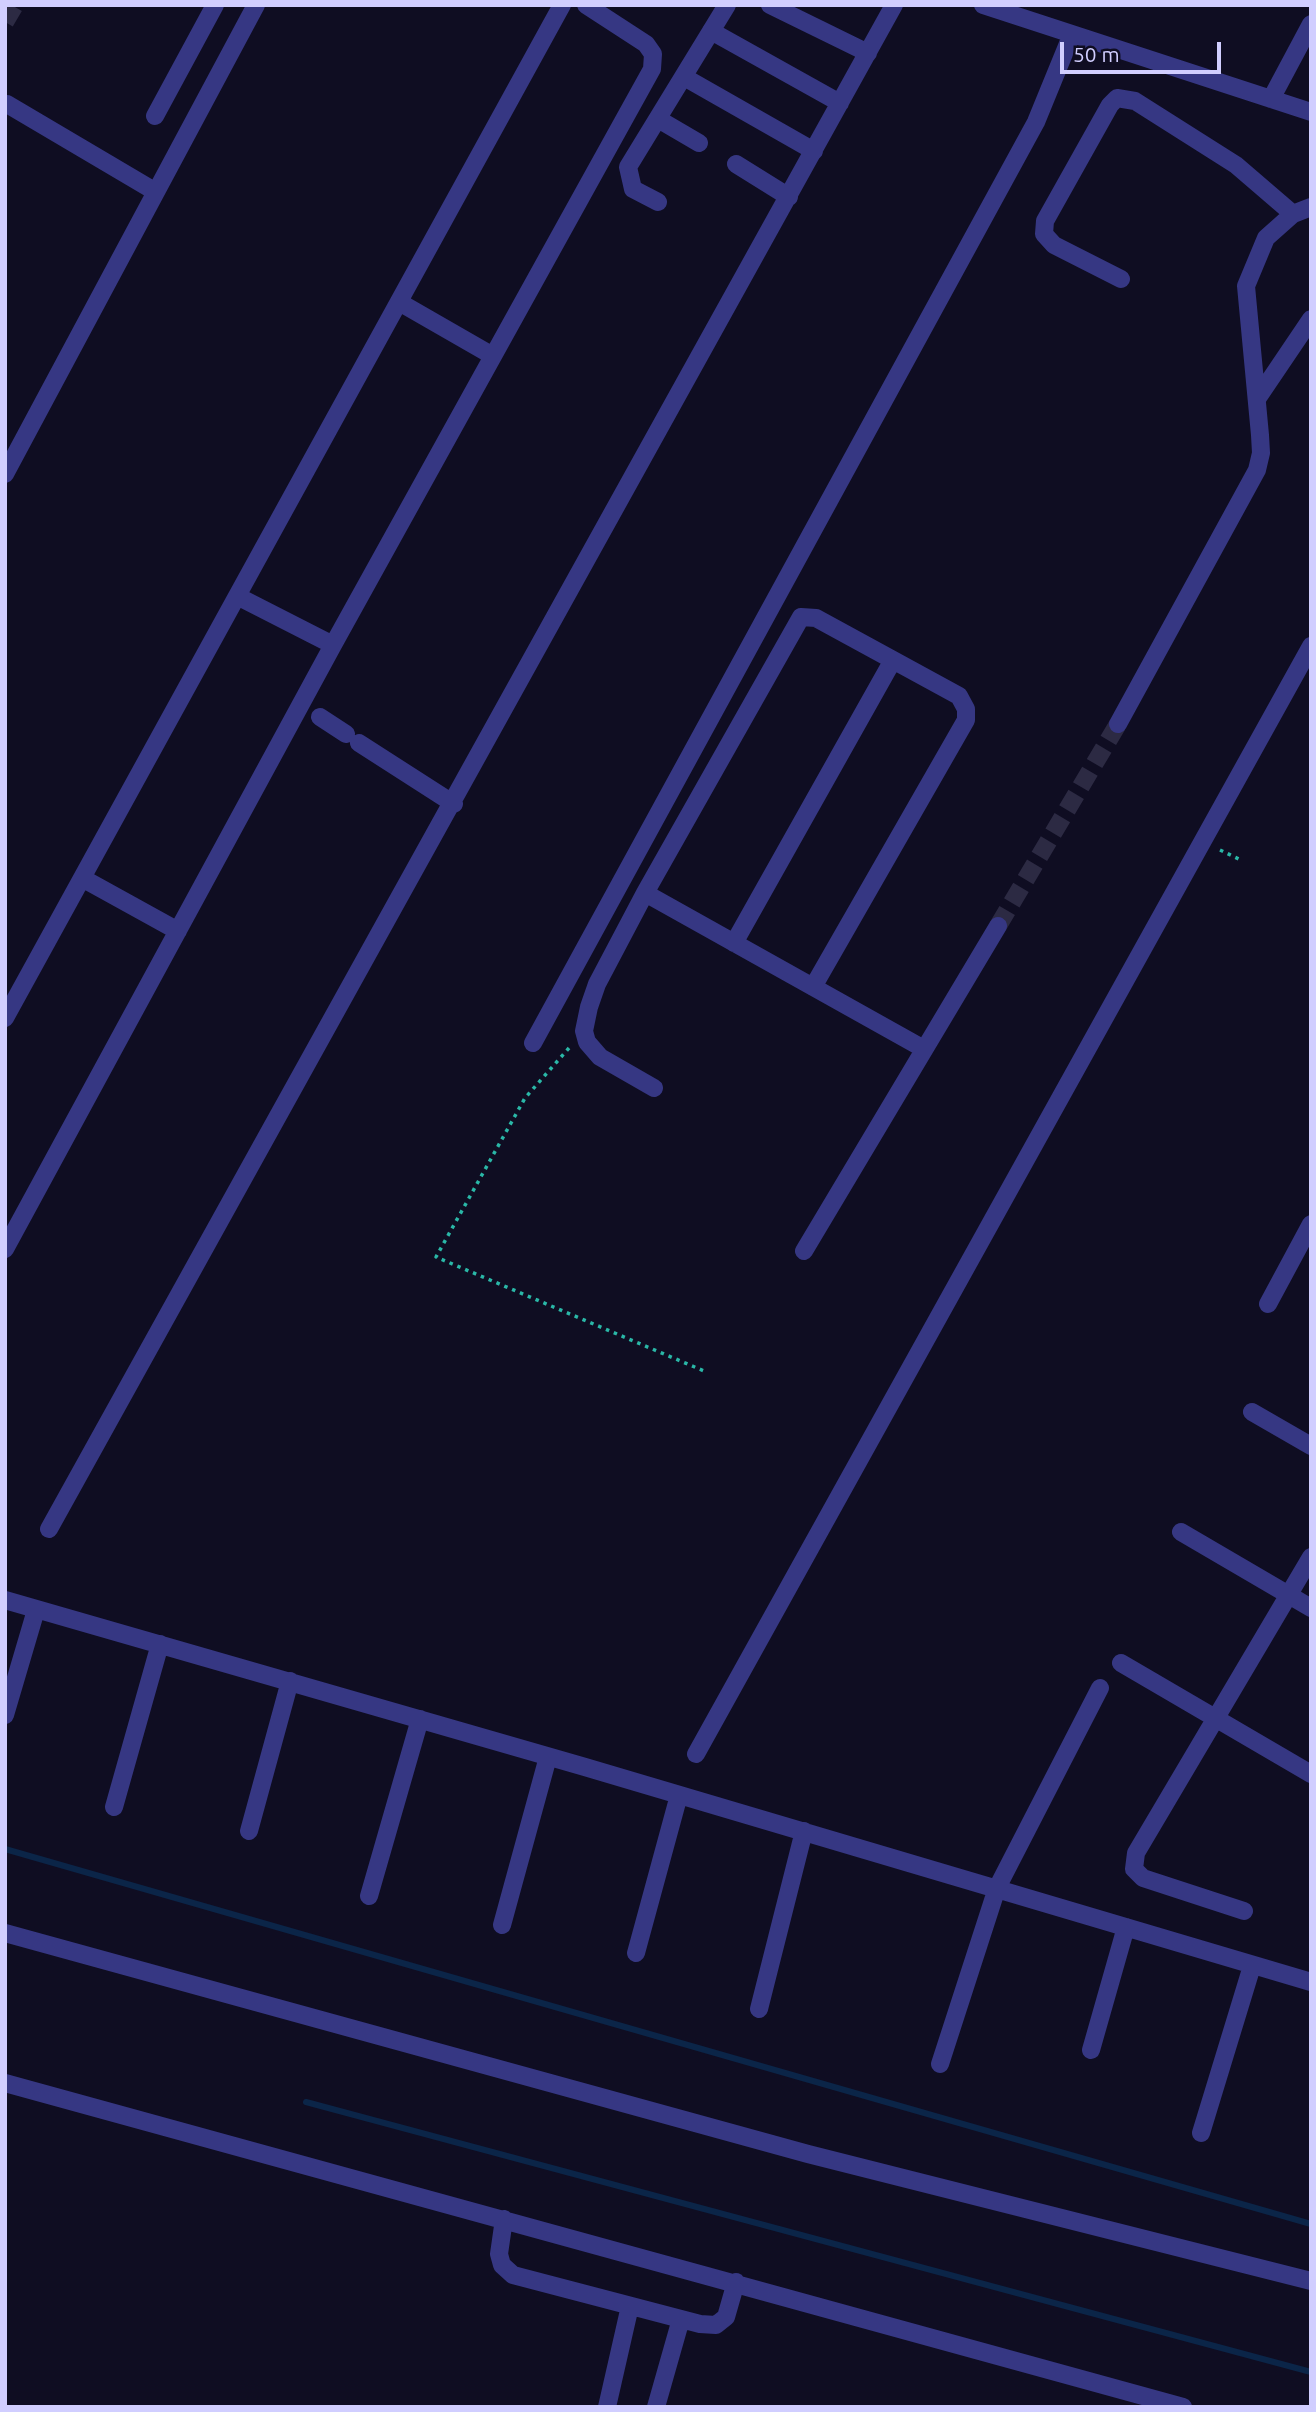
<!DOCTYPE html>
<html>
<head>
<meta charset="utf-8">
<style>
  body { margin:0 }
  #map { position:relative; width:1316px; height:2412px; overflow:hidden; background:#0f0d22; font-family:Ubuntu,sans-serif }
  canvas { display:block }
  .frame { position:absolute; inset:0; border:7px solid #d1ceff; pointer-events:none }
  .scale { position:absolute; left:1060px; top:42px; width:161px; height:32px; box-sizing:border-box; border:4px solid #d1ceff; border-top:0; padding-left:9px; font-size:21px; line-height:24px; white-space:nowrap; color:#d1ceff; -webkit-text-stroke:5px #0f0d22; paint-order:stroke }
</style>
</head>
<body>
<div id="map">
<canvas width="1316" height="2412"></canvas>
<div class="frame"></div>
<div class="scale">50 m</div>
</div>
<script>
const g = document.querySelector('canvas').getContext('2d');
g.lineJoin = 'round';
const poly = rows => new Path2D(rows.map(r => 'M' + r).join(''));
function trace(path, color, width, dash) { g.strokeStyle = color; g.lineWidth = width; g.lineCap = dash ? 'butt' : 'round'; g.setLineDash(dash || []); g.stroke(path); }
trace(poly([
  [5,1849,1311,2224],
  [306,2102,1311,2372]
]), '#0b2548', 6);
trace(poly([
  [5,22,15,5],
  [998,926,1118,724]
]), '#2c2a43', 18, [18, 9]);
trace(poly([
  [1220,850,1243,861],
  [569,1048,525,1098,436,1257,704,1371]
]), '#2ab7a7', 3.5, [3.5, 5]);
trace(poly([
  [770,5,868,53],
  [983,5,1311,112],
  [711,31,840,103],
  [684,77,814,151],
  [1271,99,1311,24],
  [7,104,156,192],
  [155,116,215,5],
  [658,119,699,143],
  [736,164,789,197],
  [658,202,633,189,628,167,727,5],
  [1121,279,1054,245,1044,234,1045,221,1110,105,1117,98,1135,101,1236,165,1293,214],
  [399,302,493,356],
  [1257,399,1311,319],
  [5,474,256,5],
  [237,596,333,645],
  [320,717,346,734],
  [1118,724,1257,470,1261,453,1260,435,1246,286,1266,238,1293,214,1311,207],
  [359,743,454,804],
  [82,878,178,931],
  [645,893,924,1049],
  [734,943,893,660],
  [5,1018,562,5],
  [533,1043,1036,122,1072,34],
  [654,1088,600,1057,587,1042,584,1031,589,1007,597,984,645,893,801,617,816,618,959,696,966,709,966,720,813,987],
  [5,1249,333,645,652,69,653,54,646,44,586,5],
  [804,1251,998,926],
  [1268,1304,1311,1224],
  [1252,1412,1311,1446],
  [49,1529,894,5],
  [1181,1532,1311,1608],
  [5,1600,585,1767,1311,1982],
  [1121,1663,1311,1774],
  [5,1715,36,1610],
  [696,1754,1311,646],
  [114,1807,160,1644],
  [249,1831,290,1681],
  [369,1896,420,1719],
  [1244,1911,1143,1878,1134,1869,1136,1853,1311,1557],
  [502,1925,548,1757],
  [5,1933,808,2154,1311,2281],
  [636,1953,679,1795],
  [759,2009,804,1831],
  [1091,2050,1126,1927],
  [940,2064,997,1888,1100,1688],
  [5,2083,1183,2407],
  [1201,2133,1252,1966],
  [504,2219,499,2254,502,2265,513,2275,700,2324,716,2325,726,2317,736,2282],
  [607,2407,630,2306],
  [656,2407,681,2319]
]), '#363783', 18);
</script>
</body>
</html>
